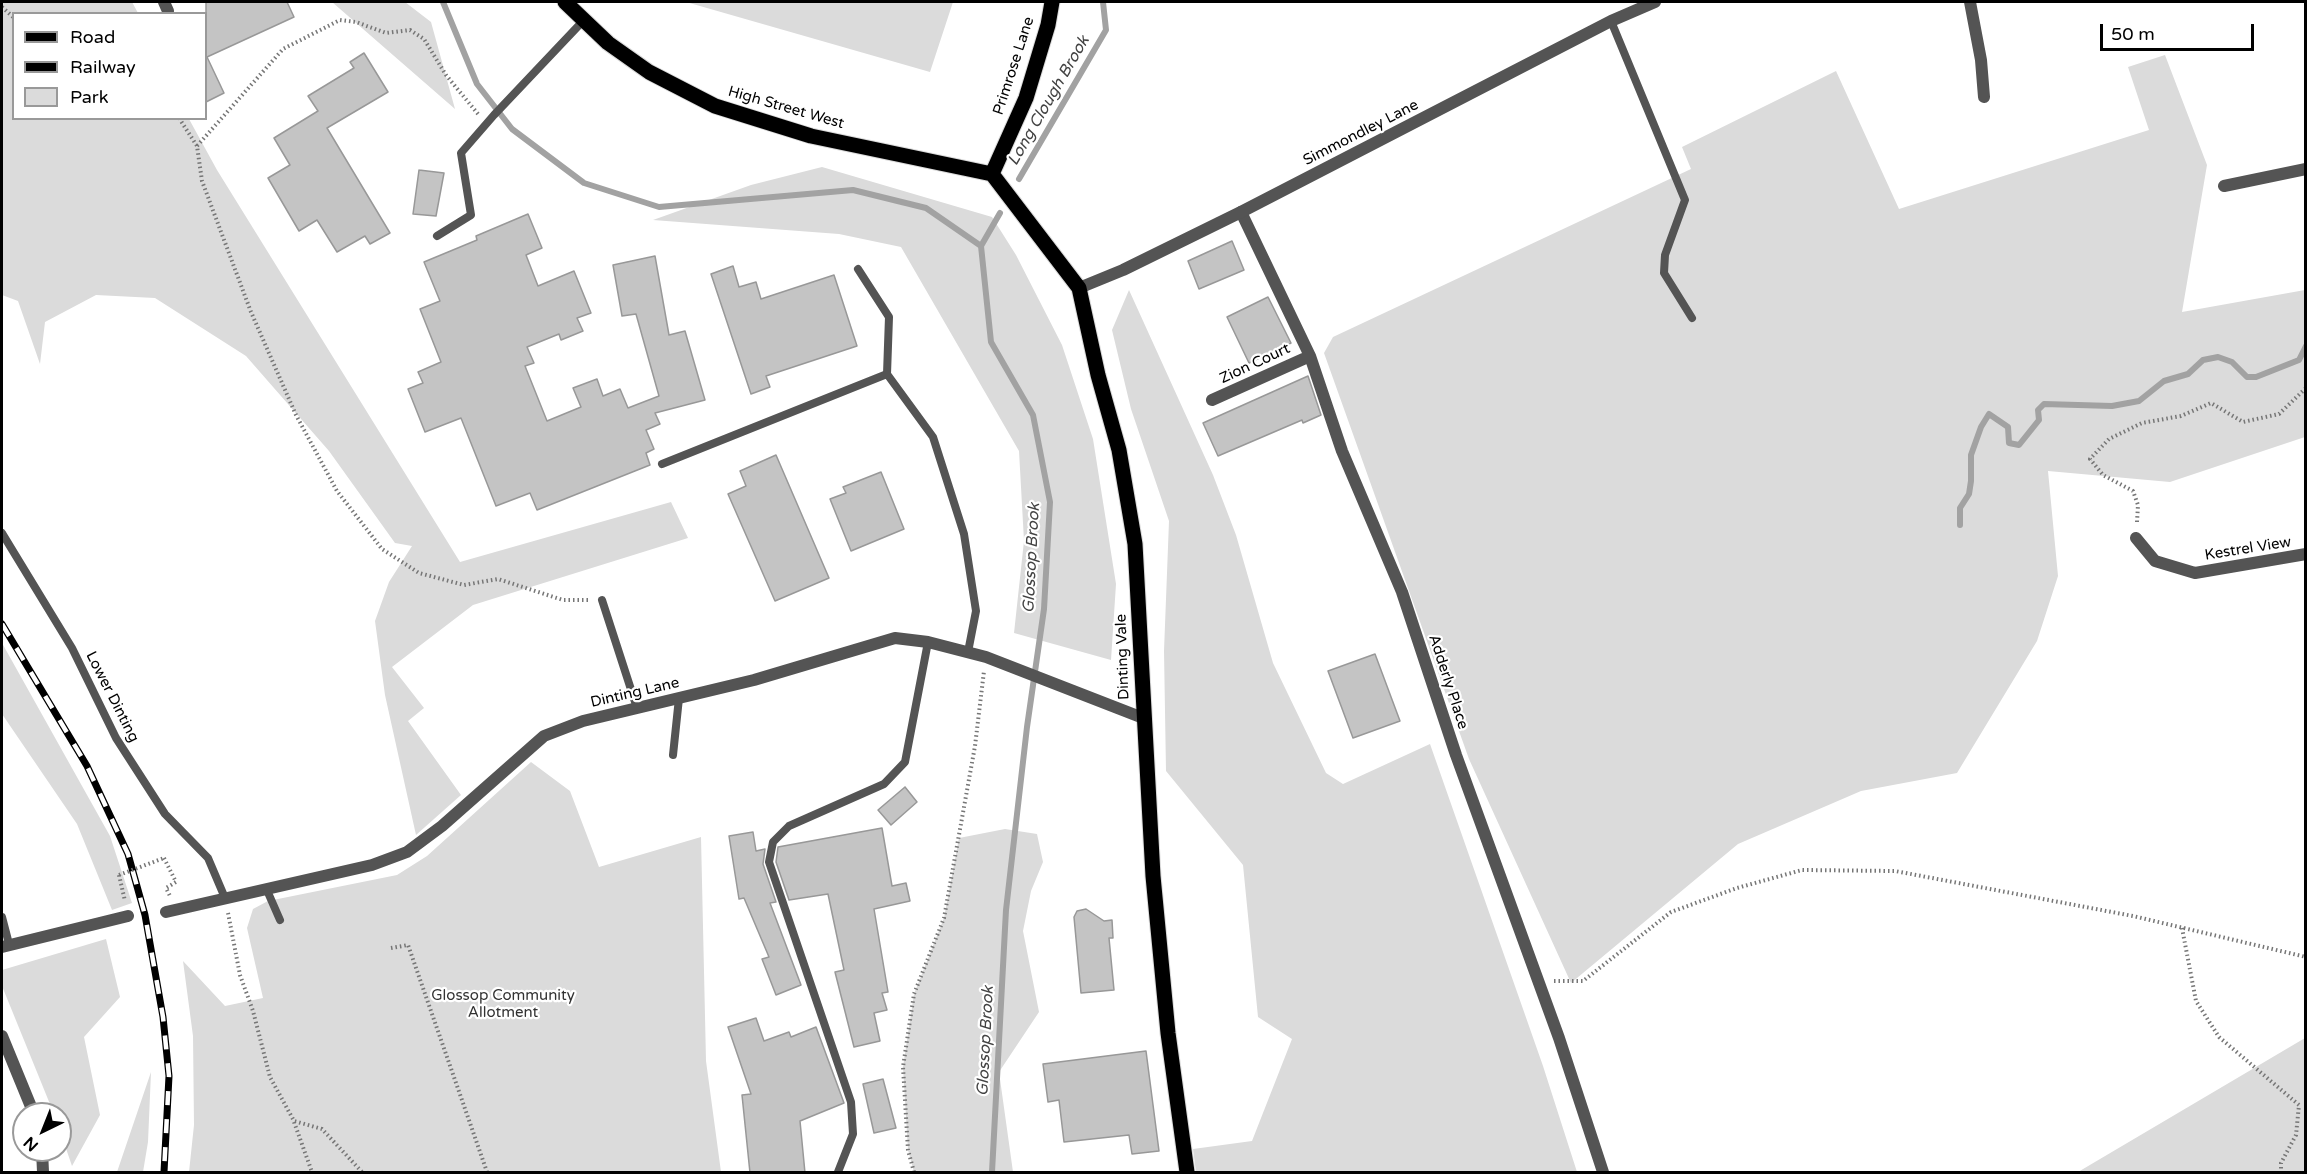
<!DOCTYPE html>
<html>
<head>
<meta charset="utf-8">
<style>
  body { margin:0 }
  #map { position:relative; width:2307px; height:1174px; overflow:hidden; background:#fff; font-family:"Varela Round",sans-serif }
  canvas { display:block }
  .frame { position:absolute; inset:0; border:3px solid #000; pointer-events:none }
  .legend { position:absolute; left:12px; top:12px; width:195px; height:108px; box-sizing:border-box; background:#fff; border:2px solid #999; margin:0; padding:8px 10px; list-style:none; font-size:18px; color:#000 }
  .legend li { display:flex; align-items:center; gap:12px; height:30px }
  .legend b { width:30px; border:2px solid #999 }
  .north { position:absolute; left:12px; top:1102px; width:60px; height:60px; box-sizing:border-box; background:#fff; border:2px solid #999; border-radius:50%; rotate:223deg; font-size:16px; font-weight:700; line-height:24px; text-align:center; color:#000 }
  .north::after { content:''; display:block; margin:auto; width:21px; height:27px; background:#000; clip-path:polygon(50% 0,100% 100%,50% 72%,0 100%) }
  .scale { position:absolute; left:2100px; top:24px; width:154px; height:27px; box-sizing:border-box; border:3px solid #000; border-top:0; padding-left:8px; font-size:18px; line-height:21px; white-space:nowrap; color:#000; -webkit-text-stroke:4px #fff; paint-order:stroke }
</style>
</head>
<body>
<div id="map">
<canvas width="2307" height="1174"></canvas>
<div class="frame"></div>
<ul class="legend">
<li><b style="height:8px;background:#000"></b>Road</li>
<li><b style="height:8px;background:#000"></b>Railway</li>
<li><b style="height:16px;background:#dbdbdb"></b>Park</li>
</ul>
<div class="north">N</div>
<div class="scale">50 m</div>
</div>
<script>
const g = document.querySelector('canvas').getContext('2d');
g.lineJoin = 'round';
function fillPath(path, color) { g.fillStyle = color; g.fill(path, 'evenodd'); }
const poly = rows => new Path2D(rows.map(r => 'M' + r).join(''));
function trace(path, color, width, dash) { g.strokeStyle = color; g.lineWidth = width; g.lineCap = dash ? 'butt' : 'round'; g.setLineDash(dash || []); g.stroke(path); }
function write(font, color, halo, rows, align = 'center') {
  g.font = font + ' "Varela Round",sans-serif'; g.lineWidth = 4.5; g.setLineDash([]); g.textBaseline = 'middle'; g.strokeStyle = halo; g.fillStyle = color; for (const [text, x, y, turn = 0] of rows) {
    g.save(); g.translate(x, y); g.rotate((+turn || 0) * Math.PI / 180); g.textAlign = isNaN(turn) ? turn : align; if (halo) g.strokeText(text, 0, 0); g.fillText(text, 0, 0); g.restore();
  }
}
fillPath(poly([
  [2,2,132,2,138,13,14,14,14,118,189,119,217,170,460,562,671,502,688,538,473,605,392,667,424,708,408,721,461,795,416,835,385,695,375,621,389,582,412,546,395,543,329,451,246,356,155,298,96,295,45,322,40,364,18,301,2,295],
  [332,2,405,2,431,22,455,109],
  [686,2,953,2,930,72],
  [2165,55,2207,165,2182,312,2305,290,2305,437,2170,482,2048,471,2058,576,2037,641,1957,773,1861,791,1738,844,1571,983,1469,759,1324,353,1333,337,1691,169,1682,147,1836,71,1899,209,2149,130,2128,67],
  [822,167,992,217,1016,255,1062,345,1093,439,1116,584,1111,660,1014,633,1024,541,1019,451,901,247,839,234,653,220,751,185],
  [1129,290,1213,475,1236,535,1273,663,1326,773,1343,784,1430,744,1543,1066,1577,1172,1196,1172,1193,1149,1252,1141,1292,1039,1258,1017,1243,865,1166,771,1164,651,1169,521,1131,409,1112,330],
  [2,643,110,836,132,903,112,910,77,824,2,714],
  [531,762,570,791,599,867,701,837,706,1061,721,1172,189,1172,194,1125,193,1036,183,961,225,1006,263,998,247,928,253,909,268,901,397,875,427,856],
  [1005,829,1037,834,1043,862,1031,891,1023,931,1039,1012,999,1072,1013,1172,914,1172,908,1150,903,1067,914,994,944,918,959,838],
  [106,939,120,997,84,1037,100,1115,72,1166,60,1131,60,1114,54,1114,2,986,2,970],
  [2305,1038,2305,1172,2078,1172],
  [151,1072,148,1142,143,1172,117,1172]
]), '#dbdbdb');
trace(poly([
  [443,2,477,84,512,129,584,183,659,207,853,190,926,208,981,246,991,342,1033,415,1050,502,1044,609,1027,727,1006,910,992,1172],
  [1019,179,1106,30,1103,2],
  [981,246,1000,213],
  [1960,525,1960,508,1969,494,1971,481,1971,455,1981,427,1989,414,2008,427,2009,443,2019,445,2039,420,2038,410,2044,404,2112,406,2139,401,2164,381,2188,374,2203,360,2218,357,2232,362,2247,377,2256,377,2299,360,2306,346]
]), '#a2a2a2', 6);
const building = poly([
  [206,2,287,2,294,17,207,57,224,93,206,102,206,2],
  [364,53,388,92,327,128,390,233,370,244,365,236,337,252,317,220,299,231,268,178,290,165,274,138,318,111,308,96,354,68,350,62,364,53],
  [419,170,444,173,436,216,413,214,419,170],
  [528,214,542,248,526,255,538,286,574,271,591,313,577,318,583,331,561,340,559,334,527,347,534,363,525,366,547,421,581,407,573,388,597,379,603,396,620,389,628,408,659,396,636,314,622,316,613,265,655,256,669,335,685,331,705,400,655,413,660,424,646,430,654,449,646,453,650,465,537,510,530,493,496,506,461,418,425,432,408,389,423,383,418,372,441,362,420,309,440,301,424,262,477,240,476,236,528,214],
  [1232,241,1244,270,1199,289,1188,261,1232,241],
  [733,266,739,287,756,282,761,299,834,275,857,346,766,376,770,387,751,394,711,274,733,266],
  [1268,297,1291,343,1249,363,1227,317,1268,297],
  [1308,376,1321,415,1303,423,1302,420,1218,456,1203,423,1308,376],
  [776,455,829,578,775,601,728,494,746,486,740,471,776,455],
  [881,472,904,529,851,551,830,499,846,493,843,487,881,472],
  [1375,654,1400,721,1353,738,1328,671,1375,654],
  [905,787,917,802,891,825,878,810,905,787],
  [882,828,892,886,906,883,910,901,874,909,888,992,882,993,887,1010,874,1013,880,1041,854,1047,835,972,844,970,828,894,789,900,776,862,778,847,882,828],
  [753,832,756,851,765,849,763,864,776,902,770,903,801,985,776,995,762,959,769,957,744,898,739,899,729,836,753,832],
  [1086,909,1104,921,1112,920,1113,938,1109,938,1114,990,1081,993,1074,917,1077,911,1086,909],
  [756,1018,764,1041,789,1032,791,1037,816,1027,844,1103,800,1121,805,1173,750,1173,742,1095,751,1094,728,1027,756,1018],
  [1146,1051,1159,1151,1132,1154,1129,1135,1064,1142,1059,1100,1048,1102,1043,1064,1146,1051],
  [883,1079,896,1128,874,1133,863,1084,883,1079]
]);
fillPath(building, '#c4c4c4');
trace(building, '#989898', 1.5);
const primary = poly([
  [565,2,608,43,649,72,715,106,811,136,992,174],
  [992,174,1079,288,1098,375,1119,450,1135,544,1153,876,1168,1033,1187,1172],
  [992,174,1026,98,1048,25,1052,2]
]);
trace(primary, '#dbdbdb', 17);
trace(poly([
  [2,7,14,18],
  [478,114,446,75,424,39,410,30,386,33,356,22,340,20,283,49,197,146,202,181,251,312,296,415,337,491,382,549,419,573,464,585,498,579,563,600,590,600],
  [179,118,197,146],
  [2137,522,2138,505,2133,491,2103,475,2090,459,2109,439,2142,423,2181,416,2211,403,2243,422,2279,414,2306,388],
  [164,858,176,882,166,888,170,896],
  [119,875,125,901],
  [228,913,240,975,253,1011,270,1077,294,1121,322,1129,362,1172],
  [2182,928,2196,1001,2219,1037,2299,1105,2296,1135,2281,1163,2281,1172],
  [391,948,408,945,487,1172],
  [1554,981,1583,981,1671,912,1737,888,1802,870,1895,871,2133,916,2306,957],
  [294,1122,312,1172],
  [914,1172,908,1150,903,1067,914,994,944,918,975,746,984,671]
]), '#767676', 4, [1.5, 3]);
trace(poly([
  [1611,21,1685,200,1665,255,1664,273,1692,318],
  [437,236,471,215,461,153,494,115,583,21],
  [858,269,889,317,887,374],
  [662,464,887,374,933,437,964,534,976,611,968,652],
  [2,533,72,648,116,738,165,814,208,858,225,898],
  [602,600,637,708],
  [673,755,679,698],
  [266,888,280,920],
  [2,917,9,944],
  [838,1172,853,1134,851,1102,769,862,773,842,789,826,884,784,905,762,928,642]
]), '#545454', 8);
trace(poly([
  [164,2,168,11],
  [1970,2,1981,60,1984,97],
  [2224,186,2306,169],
  [1241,212,1310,356,1342,451,1402,592,1456,755,1559,1038,1603,1172],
  [1212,400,1310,356],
  [2136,538,2155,561,2195,573,2306,554],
  [166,912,372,865,407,852,442,826,544,736,583,721,754,680,895,638,928,642,986,657,1143,718],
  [2,947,128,916]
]), '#545454', 12);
trace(poly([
  [1079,288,1123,270,1241,212,1611,21,1655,2],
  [2,1036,34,1114],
  [42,1150,43,1172]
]), '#545454', 12);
trace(primary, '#000', 15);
const rail = poly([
  [2,624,87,766,128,854,145,915,163,1017,169,1076,164,1172]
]);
trace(rail, '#000', 7);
trace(rail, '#fff', 4.5, [14]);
trace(poly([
  [119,875,164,858]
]), '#767676', 4, [1.5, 3]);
write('15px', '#000', '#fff', [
  ["Primrose Lane",1014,66,-72],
  ["High Street West",786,108,16],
  ["Simmondley Lane",1361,133,-27],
  ["Zion Court",1255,364,-25],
  ["Kestrel View",2248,549,-9],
  ["Dinting Vale",1123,657,-92],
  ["Adderly Place",1448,682,72],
  ["Dinting Lane",635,693,-13],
  ["Lower Dinting",112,697,63]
]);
write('15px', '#323232', '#fff', [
  ["Glossop Community",503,996],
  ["Allotment",503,1013]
]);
write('italic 16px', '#434343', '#fff', [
  ["Long Clough Brook",1049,101,-60],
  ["Glossop Brook",1032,558,-87],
  ["Glossop Brook",986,1041,-87]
]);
</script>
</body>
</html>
